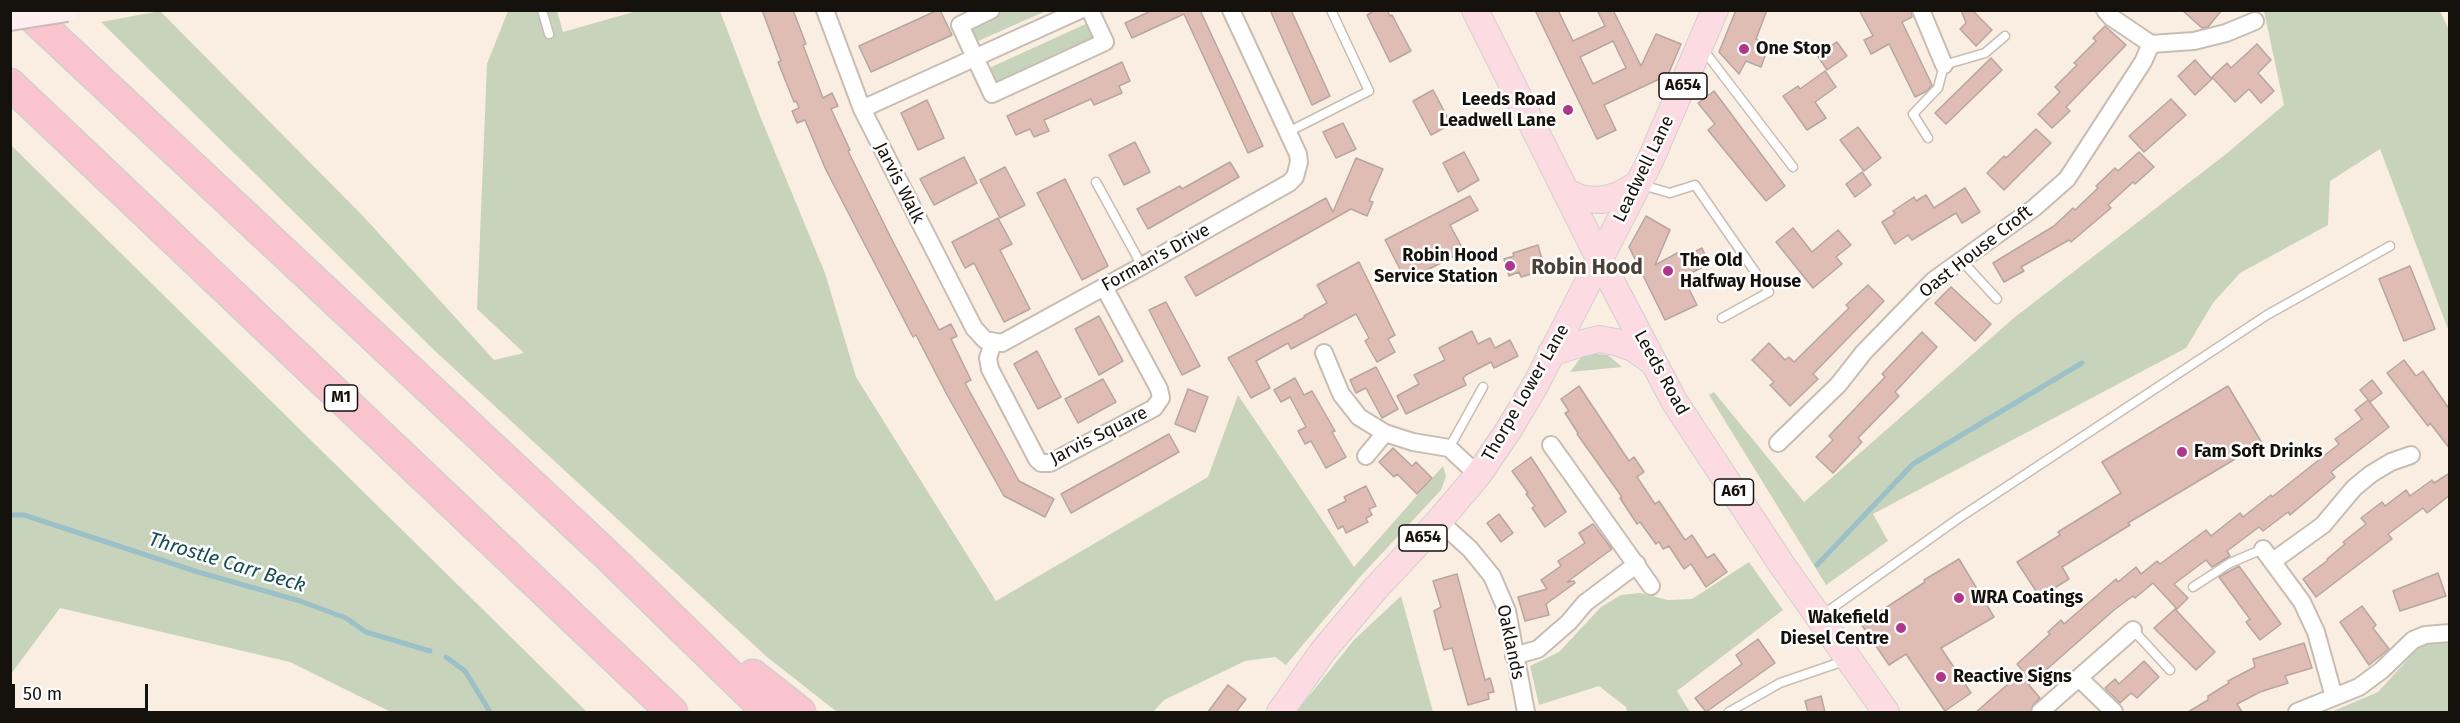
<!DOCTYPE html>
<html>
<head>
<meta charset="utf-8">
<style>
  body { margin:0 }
  #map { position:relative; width:2460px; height:723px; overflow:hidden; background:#faeee2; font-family:"Fira Sans",sans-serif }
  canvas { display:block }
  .frame { position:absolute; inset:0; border:12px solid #15110d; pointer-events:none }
  .scale { position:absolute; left:12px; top:684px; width:136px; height:27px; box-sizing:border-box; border:3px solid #15110d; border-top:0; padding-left:8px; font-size:18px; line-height:21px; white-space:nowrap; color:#15110d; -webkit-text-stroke:4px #fff; paint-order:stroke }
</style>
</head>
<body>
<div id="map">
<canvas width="2460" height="723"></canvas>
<div class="frame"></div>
<div class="scale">50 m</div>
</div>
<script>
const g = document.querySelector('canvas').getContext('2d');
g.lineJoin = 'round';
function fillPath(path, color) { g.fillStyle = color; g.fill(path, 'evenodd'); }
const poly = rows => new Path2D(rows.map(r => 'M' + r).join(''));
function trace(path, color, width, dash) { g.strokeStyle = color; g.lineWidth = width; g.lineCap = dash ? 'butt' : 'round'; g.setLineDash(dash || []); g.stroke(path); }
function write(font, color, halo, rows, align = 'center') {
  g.font = font + ' "Fira Sans",sans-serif'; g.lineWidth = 5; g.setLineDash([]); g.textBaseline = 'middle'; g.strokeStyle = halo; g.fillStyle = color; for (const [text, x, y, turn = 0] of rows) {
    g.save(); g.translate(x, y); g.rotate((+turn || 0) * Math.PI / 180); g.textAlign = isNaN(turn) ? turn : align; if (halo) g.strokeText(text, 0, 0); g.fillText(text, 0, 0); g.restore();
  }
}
fillPath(poly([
  [160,11,363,216,494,360,524,353,477,309,487,64,508,11,557,11,563,32,637,11,720,11,760,116,825,273,856,377,996,601,1208,477,1238,395,1354,567,1443,466,1446,476,1441,490,1359,578,1286,665,1275,657,1245,661,1164,700,1153,712,837,712,767,657,435,351,101,22],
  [1003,11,1046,11,976,42,969,26],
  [2264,11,2440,11,2450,32,2449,332,2380,149,2330,181,2328,225,2240,273,2213,303,2186,348,1873,514,1888,541,1826,585,1709,395,1714,392,1804,502,2015,317,2226,154,2284,105],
  [1088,23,1096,41,995,86,987,69],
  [10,145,11,145,587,712,391,712,290,662,60,608,11,674],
  [1589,353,1608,355,1622,367,1570,372,1581,357],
  [1749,562,1783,610,1677,691,1690,712,1627,712,1626,707,1599,686,1539,705,1530,666,1559,652,1601,607,1621,595,1640,593,1668,600,1692,599],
  [1401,596,1433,712,1296,712,1354,640],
  [2439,640,2449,642,2449,712,2331,712,2378,692,2420,646]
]), '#c8d3bc');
trace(poly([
  [10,515,24,515,198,572,300,601,346,618,366,632,430,651],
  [1817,565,1913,464,2082,363],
  [446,657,465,671,490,712]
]), '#9bc0c7', 5);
const building = poly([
  [762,10,793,10,806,44,803,45,823,98,832,93,838,106,831,109,850,150,848,151,891,238,939,330,951,324,957,336,951,339,971,380,965,383,1019,481,1054,499,1045,517,1004,496,946,393,916,335,913,337,826,170,805,120,797,123,792,111,799,108,796,101,794,102,778,62,781,61,762,10],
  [938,10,940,10,952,35,871,72,859,46,938,10],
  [1153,10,1200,10,1263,146,1248,153,1184,14,1132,38,1125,23,1153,10],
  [1270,10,1291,10,1330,96,1312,105,1270,10],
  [1375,10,1387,10,1390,16,1392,15,1411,51,1390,62,1367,15,1375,10],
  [1535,10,1558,10,1573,41,1605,26,1597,10,1613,10,1641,66,1656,34,1681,44,1668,75,1604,105,1616,130,1597,139,1535,10],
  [1613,41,1626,68,1593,84,1580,57,1613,41],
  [1736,10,1767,10,1756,39,1769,45,1761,67,1746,61,1739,74,1719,52,1736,10],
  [1859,10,1911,10,1912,17,1902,22,1932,85,1927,91,1915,97,1889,44,1871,54,1864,40,1873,36,1859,10],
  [1961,10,1972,10,1992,30,1976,46,1960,29,1966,23,1961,10],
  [2182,10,2222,10,2208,27,2202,28,2182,10],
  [2105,26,2126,45,2066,107,2070,111,2052,128,2038,114,2060,92,2055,87,2077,65,2074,63,2096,41,2093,38,2105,26],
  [1837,42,1847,56,1827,70,1817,55,1837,42],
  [2257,44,2271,60,2258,73,2274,91,2261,103,2249,89,2235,102,2212,77,2227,63,2231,68,2257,44],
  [1991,58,2002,70,1946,124,1935,113,1991,58],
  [2195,60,2212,79,2195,95,2178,76,2195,60],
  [1122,62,1130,81,1119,86,1122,93,1094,105,1091,99,1044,120,1049,131,1034,137,1030,129,1016,135,1007,116,1122,62],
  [1825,71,1836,87,1815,102,1826,118,1807,130,1783,96,1798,86,1800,89,1825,71],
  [1433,90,1451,124,1431,135,1413,101,1433,90],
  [1714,91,1785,186,1766,201,1708,130,1715,124,1698,103,1714,91],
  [2171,99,2186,115,2144,152,2129,136,2171,99],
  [927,100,944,138,918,150,901,113,927,100],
  [1343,123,1356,149,1336,158,1323,132,1343,123],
  [1858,127,1881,158,1864,171,1840,140,1858,127],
  [2036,129,2051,143,2004,190,1987,173,2004,156,2006,158,2036,129],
  [1135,142,1150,172,1124,185,1109,155,1135,142],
  [1464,152,1479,180,1458,192,1443,163,1464,152],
  [2139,152,2154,167,2135,184,2133,182,2108,205,2111,208,2071,242,2069,240,2021,267,2024,271,2004,282,1993,263,2054,226,2073,208,2075,210,2098,188,2096,186,2115,168,2118,171,2139,152],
  [964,157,977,183,934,205,920,179,964,157],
  [1356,158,1383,169,1369,201,1373,202,1367,216,1351,209,1196,296,1185,277,1326,198,1333,212,1356,158],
  [1230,162,1239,177,1148,229,1137,209,1180,186,1182,189,1230,162],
  [1005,167,1025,205,1000,218,980,180,1005,167],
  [1862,172,1871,185,1855,197,1846,184,1862,172],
  [1065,179,1108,266,1082,280,1037,193,1065,179],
  [1965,188,1980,212,1962,223,1956,213,1912,240,1908,235,1895,244,1882,222,1895,214,1893,211,1914,197,1916,201,1926,195,1934,208,1965,188],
  [1470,196,1478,210,1450,225,1464,251,1406,281,1385,240,1470,196],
  [1646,216,1670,230,1655,265,1681,251,1684,257,1702,248,1709,264,1683,277,1697,305,1665,320,1629,247,1646,216],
  [998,218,1012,244,1000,250,1030,309,1004,322,974,263,965,268,952,242,998,218],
  [1793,228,1812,252,1838,230,1851,245,1836,257,1842,264,1813,288,1776,242,1793,228],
  [1538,245,1545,270,1521,277,1519,272,1509,276,1504,259,1514,256,1513,253,1538,245],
  [1359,262,1395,335,1388,339,1395,352,1377,362,1365,341,1369,338,1356,314,1291,349,1288,343,1256,361,1270,388,1251,398,1228,358,1305,317,1304,316,1327,303,1317,285,1359,262],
  [2410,266,2435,329,2404,341,2379,279,2410,266],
  [1868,285,1884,301,1813,374,1818,379,1790,406,1770,385,1774,382,1752,360,1769,343,1785,360,1789,357,1794,362,1849,308,1846,305,1868,285],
  [1951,287,1991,324,1975,341,1935,303,1951,287],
  [1166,302,1200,366,1182,375,1149,310,1166,302],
  [1099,316,1123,361,1099,375,1075,329,1099,316],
  [1472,331,1478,344,1490,338,1495,348,1510,340,1518,356,1494,368,1491,362,1466,375,1463,378,1466,385,1406,414,1397,396,1419,384,1414,375,1445,360,1439,348,1472,331],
  [1922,332,1937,347,1895,392,1899,396,1858,438,1862,442,1833,473,1816,457,1833,440,1829,436,1885,377,1882,374,1922,332],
  [1037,351,1061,397,1038,409,1014,364,1037,351],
  [2404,360,2416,376,2423,371,2450,410,2450,449,2430,423,2428,426,2387,373,2404,360],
  [1376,367,1398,409,1382,418,1366,388,1356,393,1350,380,1376,367],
  [1295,378,1304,395,1312,391,1335,431,1332,432,1346,457,1326,468,1311,441,1305,444,1298,431,1306,427,1290,397,1281,402,1274,390,1295,378],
  [1103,379,1116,402,1078,423,1065,399,1103,379],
  [2372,380,2382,393,2370,402,2360,390,2372,380],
  [1579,386,1629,461,1634,457,1644,472,1637,477,1655,504,1659,501,1685,540,1692,535,1707,558,1714,554,1727,572,1706,587,1691,564,1684,569,1669,546,1663,549,1659,542,1656,544,1640,522,1637,524,1620,498,1622,497,1577,434,1578,433,1565,413,1569,411,1561,399,1579,386],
  [2228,386,2262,443,2128,523,2130,525,2062,567,2069,579,2040,597,2017,562,2060,535,2058,532,2121,493,2102,462,2228,386],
  [1188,389,1208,397,1195,432,1175,424,1188,389],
  [2368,400,2389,427,2331,472,2335,477,2290,515,2288,512,2263,531,2259,527,2227,551,2230,556,2212,567,2206,560,2174,584,2188,598,2177,609,2153,583,2135,598,2133,596,2114,610,2029,685,2040,698,2033,705,2030,712,1976,712,2023,671,2017,664,2050,634,2048,632,2061,620,2064,624,2116,579,2118,582,2136,567,2141,574,2157,561,2160,564,2206,530,2211,536,2240,513,2243,517,2271,495,2272,497,2339,444,2335,439,2362,419,2355,410,2368,400],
  [1169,434,1179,452,1071,513,1061,494,1169,434],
  [1393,448,1412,466,1416,462,1432,478,1417,494,1397,474,1394,477,1379,462,1393,448],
  [1531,457,1566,512,1545,527,1532,508,1535,506,1526,494,1528,493,1512,471,1531,457],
  [2450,473,2450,495,2427,513,2423,508,2388,534,2392,539,2316,597,2303,579,2328,560,2327,559,2345,544,2343,542,2366,524,2361,518,2382,502,2385,506,2406,490,2410,496,2432,480,2434,483,2450,473],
  [1366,486,1376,506,1369,509,1372,515,1366,518,1368,522,1346,533,1343,526,1338,529,1328,510,1346,501,1344,497,1366,486],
  [1499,514,1513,533,1501,542,1487,523,1499,514],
  [1593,524,1612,549,1567,582,1574,581,1575,583,1546,604,1549,615,1525,621,1518,597,1547,589,1541,580,1561,566,1558,561,1585,543,1579,533,1593,524],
  [1959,559,1994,617,1941,648,1971,693,1945,711,1906,654,1889,665,1861,624,1925,582,1924,580,1959,559],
  [2239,566,2281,624,2260,640,2246,622,2250,619,2219,577,2239,566],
  [2438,573,2446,596,2400,611,2393,591,2438,573],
  [1457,574,1485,680,1490,678,1494,692,1488,693,1489,699,1468,705,1452,648,1444,650,1434,611,1441,607,1433,581,1457,574],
  [2362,606,2376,625,2373,628,2389,649,2369,665,2340,622,2362,606],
  [2175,609,2215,652,2196,670,2154,628,2175,609],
  [1758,639,1775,663,1706,712,1695,698,1742,664,1736,655,1758,639],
  [2304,643,2312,668,2285,676,2288,683,2260,692,2237,704,2242,712,2188,712,2208,700,2208,696,2229,683,2228,681,2255,667,2253,659,2304,643],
  [2144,661,2159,677,2137,698,2131,693,2120,703,2105,688,2115,679,2119,684,2144,661],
  [1228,685,1246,699,1236,712,1208,712,1228,685],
  [1821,696,1825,712,1808,712,1805,701,1821,696]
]);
fillPath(building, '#dfbdb5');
trace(building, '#b6a5a1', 1.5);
const lane = poly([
  [542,10,549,34],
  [1702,48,1793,167],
  [1288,132,1369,91,1331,10],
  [1928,138,1913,114,1938,88,1944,65,1985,53,2005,36],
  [1096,182,1142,266],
  [1642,185,1670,193,1695,185,1769,292,1722,318],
  [1961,260,1997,299],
  [1449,448,1483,387],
  [2193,587,2230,563,2263,549],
  [1821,616,1959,518,2267,315,2390,246],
  [2133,630,2170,670],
  [1729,712,1780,683,1844,661]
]);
const street = poly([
  [825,10,862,109,974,328,985,340,1002,343,1142,266,1289,183,1295,177,1299,162,1298,154,1231,10],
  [991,10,960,25,992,94,1105,42,1090,10],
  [1921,10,1944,65],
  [2105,10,2111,17,2151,44,2194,41,2226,33,2255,21],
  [862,109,1080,10],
  [993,343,988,358,990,369,1037,459,1041,463,1050,463,1154,408,1161,398,1159,389,1104,287],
  [1324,353,1341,394,1359,417,1385,433,1413,442,1449,448,1478,475],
  [1778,443,1838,385,1864,352,1934,280,2034,208,2067,179,2143,62,2151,44],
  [1551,445,1651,586],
  [1366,456,1385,433],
  [1439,521,1470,549,1492,576,1507,611,1526,712],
  [2263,549,2302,602,2316,632,2334,697],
  [2273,561,2323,525,2354,488,2371,474,2391,462,2411,455],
  [1514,656,1538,649,1569,622,1585,603,1637,564],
  [2079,678,2114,712],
  [2040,712,2133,630],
  [2297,712,2359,687,2382,670,2413,640,2425,635,2450,633]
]);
const primary = poly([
  [1475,10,1600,260,1674,401,1782,565,1886,712],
  [1565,191,1582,199,1602,200,1619,195,1638,184],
  [1551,353,1579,344,1599,339,1616,342,1633,348,1653,362],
  [1280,712,1323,651,1376,588,1439,521,1478,475,1508,431,1536,384,1650,161,1715,10]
]);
const highway = poly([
  [25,10,607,555,768,712],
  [10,84,672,712],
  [753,675,800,712]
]);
trace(lane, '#c8bdb2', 11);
trace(street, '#c8bdb2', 20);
trace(primary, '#d0cfcf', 28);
trace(highway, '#d0cfcf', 33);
trace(lane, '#fff', 8);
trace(street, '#fff', 16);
trace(primary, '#fcdce2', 26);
trace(highway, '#fac4cf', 30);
const secondaryBridge = poly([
  [10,19,67,10]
]);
trace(secondaryBridge, '#c8bdb2', 26, []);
trace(secondaryBridge, '#feedf1', 22);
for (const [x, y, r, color] of [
  [1744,49,6,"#ae368b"],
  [1568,110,6,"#ae368b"],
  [1510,266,6,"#ae368b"],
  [1668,271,6,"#ae368b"],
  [2182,452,6,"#ae368b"],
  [1959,598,6,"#ae368b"],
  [1901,628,6,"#ae368b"],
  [1941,677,6,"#ae368b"]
]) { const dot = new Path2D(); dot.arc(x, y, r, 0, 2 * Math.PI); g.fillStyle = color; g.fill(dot); trace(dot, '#fff', 2); }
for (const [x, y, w] of [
  [1683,86,48],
  [341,398,33],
  [1734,492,39],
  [1423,538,48]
]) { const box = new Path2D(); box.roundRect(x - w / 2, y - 13, w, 26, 4.5); g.fillStyle = '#fff'; g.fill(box); trace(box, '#15110d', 1.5); }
write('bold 16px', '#15110d', null, [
  ["A654",1683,86],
  ["M1",341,398],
  ["A61",1734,492],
  ["A654",1423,538]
]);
write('bold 18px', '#15110d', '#fff', [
  ["One Stop",1756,49],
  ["Leeds Road",1556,100,"right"],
  ["Leadwell Lane",1556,121,"right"],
  ["Robin Hood",1498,256,"right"],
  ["Service Station",1498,277,"right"],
  ["The Old",1680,261],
  ["Halfway House",1680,282],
  ["Fam Soft Drinks",2194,452],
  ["WRA Coatings",1971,598],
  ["Wakefield",1889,618,"right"],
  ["Diesel Centre",1889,639,"right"],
  ["Reactive Signs",1953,677]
], 'left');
write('18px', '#15110d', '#fff', [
  ["Leadwell Lane",1644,169,-64],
  ["Jarvis Walk",899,183,63],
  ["Oast House Croft",1976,252,-38],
  ["Forman's Drive",1156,258,-29],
  ["Leeds Road",1661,373,61],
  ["Thorpe Lower Lane",1526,393,-60],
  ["Jarvis Square",1099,436,-27],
  ["Oaklands",1510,642,78]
]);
write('italic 20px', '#164c55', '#fff', [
  ["Throstle Carr Beck",227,563,17]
]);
write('bold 21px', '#494037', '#fff', [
  ["Robin Hood",1587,268]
]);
</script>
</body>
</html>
